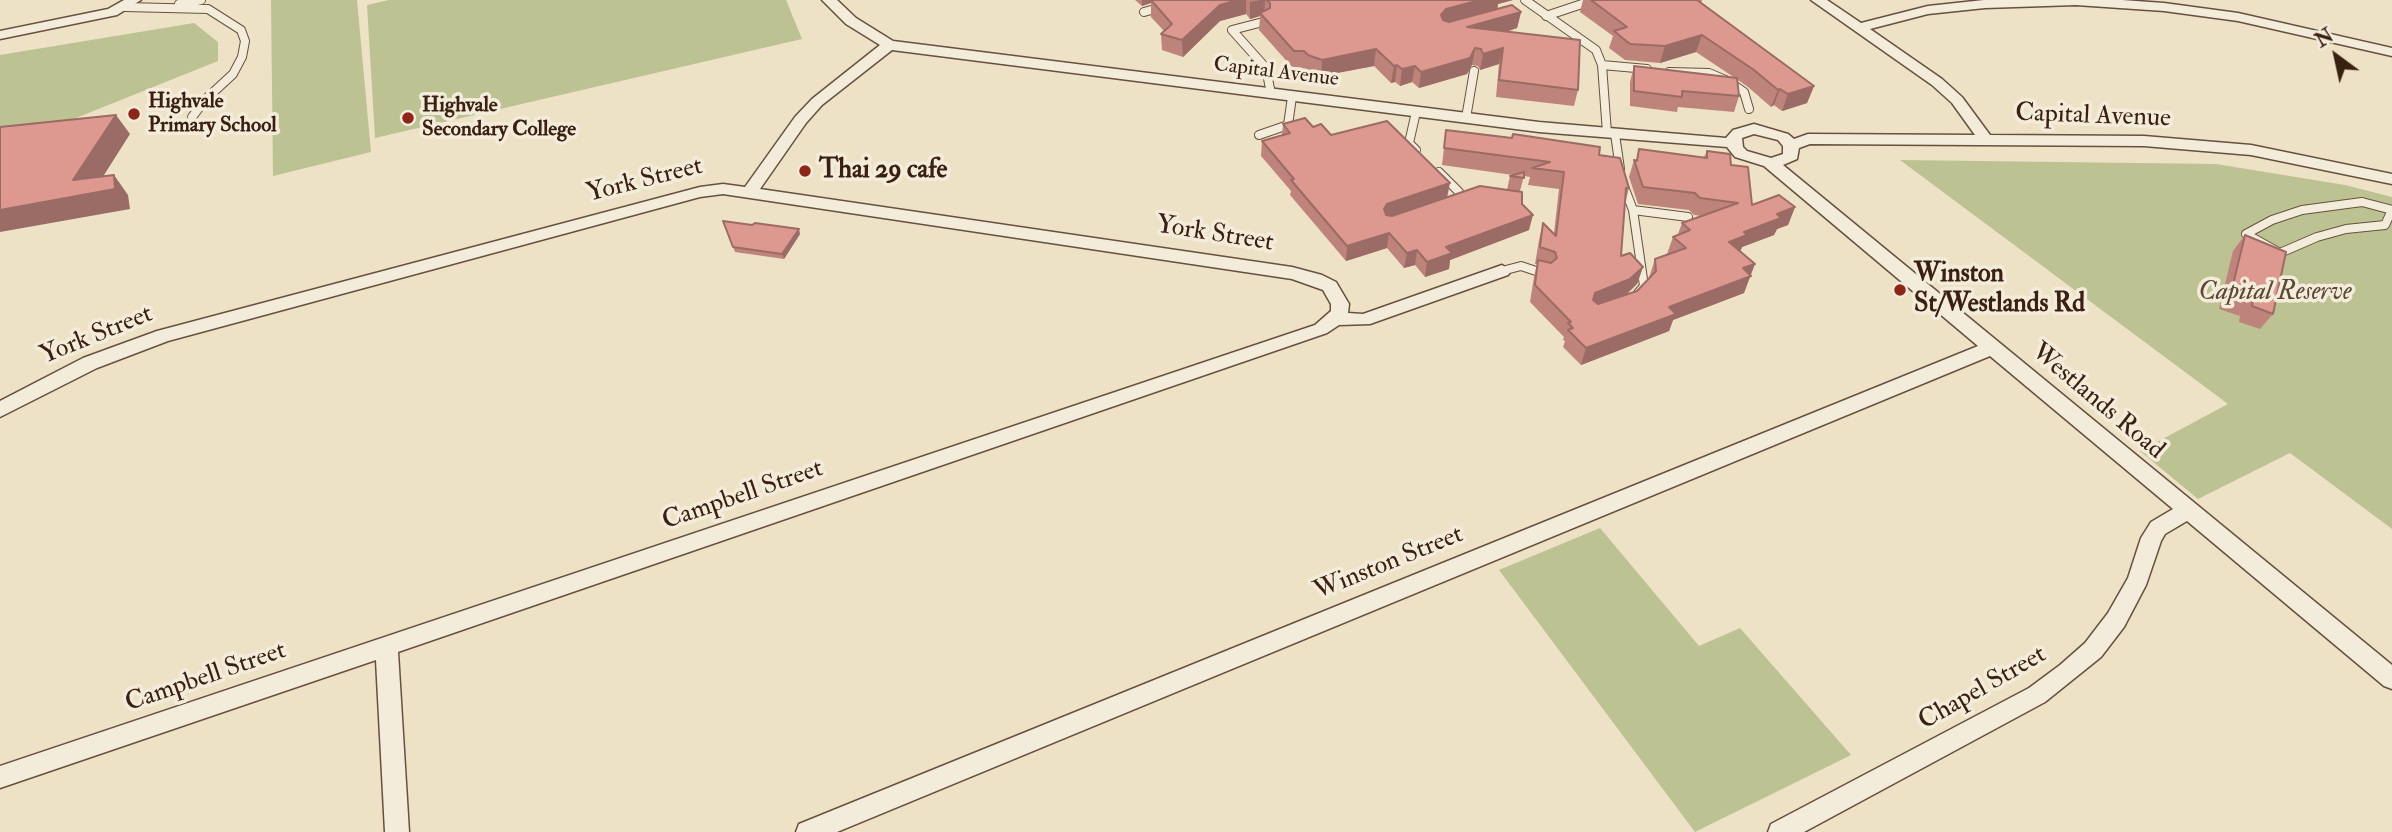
<!DOCTYPE html>
<html>
<head>
<meta charset="utf-8">
<style>
  body { margin:0 }
  #map { position:relative; width:2392px; height:832px; overflow:hidden; background:#ede2c6; font-family:"IM FELL Double Pica",serif }
  canvas { display:block }
  .north { position:absolute; left:2301px; top:21px; width:70px; height:70px; -webkit-text-stroke:5px #f3ecda; paint-order:stroke; rotate:327deg; font-size:19px; font-weight:700; line-height:28px; text-align:center; color:#3a2011 }
  .north::after { content:''; display:block; margin:auto; width:24px; height:32px; background:#3a2011; clip-path:polygon(50% 0,100% 100%,50% 72%,0 100%) }
</style>
</head>
<body>
<div id="map">
<canvas width="2392" height="832"></canvas>
<div class="north">N</div>
</div>
<script>
const g = document.querySelector('canvas').getContext('2d');
g.lineJoin = 'round';
function fillPath(path, color) { g.fillStyle = color; g.fill(path, 'evenodd'); }
const poly = rows => new Path2D(rows.map(r => 'M' + r).join(''));
function trace(path, color, width, dash) { g.strokeStyle = color; g.lineWidth = width; g.lineCap = dash ? 'butt' : 'round'; g.setLineDash(dash || []); g.stroke(path); }
function write(font, color, halo, rows, align = 'center') {
  g.font = font + ' "IM FELL Double Pica",serif'; g.lineWidth = 7; g.setLineDash([]); g.textBaseline = 'middle'; g.strokeStyle = halo; g.fillStyle = color; for (const [text, x, y, turn = 0] of rows) {
    g.save(); g.translate(x, y); g.rotate((+turn || 0) * Math.PI / 180); g.textAlign = isNaN(turn) ? turn : align; if (halo) g.strokeText(text, 0, 0); g.fillText(text, 0, 0); g.restore();
  }
}
fillPath(poly([
  [271,0,357,0,371,152,273,176],
  [389,0,786,0,802,39,375,138,367,5],
  [194,23,218,42,218,61,71,120,0,128,0,55],
  [1900,160,2216,164,2345,185,2392,197,2392,529,2290,453,2198,499,2140,451,2228,404],
  [1600,528,1699,646,1740,628,1851,755,1695,832,1499,570]
]), '#bcc292');
const lane = poly([
  [1525,0,1596,50,1602,65,1607,133],
  [179,4,201,0],
  [125,7,208,9,241,30,245,41,242,57,233,74,206,99,192,117],
  [1144,12,1187,0],
  [1546,16,1594,0],
  [1263,22,1232,30,1266,68,1271,94],
  [1602,65,1647,69],
  [1669,72,1709,73,1728,81,1744,92,1749,109],
  [1416,112,1409,143,1416,150],
  [1466,118,1474,71],
  [1615,134,1620,169],
  [1259,135,1288,125,1292,97],
  [1439,172,1459,192,1457,202,1454,203],
  [1623,184,1633,210,1644,286,1638,293],
  [2362,202,2392,210,2385,225,2346,229,2317,237,2280,253,2246,234,2272,220,2302,210,2362,202],
  [1633,210,1688,217],
  [1502,271,1521,266,1545,274]
]);
const street = poly([
  [124,0,141,0,117,15,0,39,0,31,108,9,124,0],
  [822,0,837,0,856,18,893,41,1539,122,1726,138,1733,130,1754,124,1788,134,1794,139,1808,134,1975,135,1952,103,1932,85,1811,0,1827,0,1861,23,1928,6,1984,0,2122,0,2164,3,2238,13,2392,48,2392,56,2238,21,2164,11,2076,5,1985,8,1928,14,1870,29,1942,79,1962,97,1990,135,2144,136,2251,145,2392,174,2392,184,2251,155,2144,146,1810,144,1799,148,1797,159,1783,165,2392,665,2392,689,2384,686,2187,521,2165,534,2161,541,2146,585,2124,627,2101,657,2045,702,1804,832,1768,832,1771,824,2029,688,2060,665,2085,643,2108,613,2128,578,2141,538,2151,522,2173,509,1990,356,837,832,796,832,799,824,1978,346,1764,166,1735,157,1727,147,1539,132,892,50,822,105,806,123,760,189,1292,267,1322,275,1336,282,1349,304,1348,313,1363,314,1502,265,1511,271,1508,275,1370,324,1339,325,1327,333,398,652,409,832,385,832,376,660,0,788,0,766,1315,325,1331,311,1331,304,1323,290,1292,279,723,194,700,197,168,341,97,368,0,417,0,401,83,358,157,331,700,187,723,184,745,187,795,117,812,99,880,45,846,24,822,0],
  [1754,134,1778,140,1783,146,1783,154,1771,158,1747,151,1743,147,1742,138,1754,134]
]);
trace(lane, '#67503e', 10);
trace(street, '#67503e', 3);
trace(lane, '#f3ecda', 8);
fillPath(street, '#f3ecda');
fillPath(poly([
  [1135,0,1513,0,1498,4,1497,9,1521,12,1517,28,1507,32,1578,90,1574,106,1496,97,1499,64,1480,70,1478,66,1472,65,1467,74,1419,88,1412,82,1400,86,1395,82,1391,83,1374,66,1321,76,1307,72,1303,68,1292,67,1259,30,1260,16,1250,19,1246,14,1220,21,1183,57,1162,50,1161,34,1164,31,1151,17,1151,3,1142,6],
  [1583,0,1702,0,1701,3,1814,86,1807,103,1782,111,1774,105,1771,107,1748,87,1738,80,1739,96,1734,112,1678,107,1677,112,1630,106,1630,82,1634,66,1735,78,1696,52,1660,63,1625,60,1609,48,1613,36,1580,12],
  [1283,124,1313,127,1331,135,1448,197,1507,190,1510,176,1513,175,1442,165,1446,130,1599,155,1629,188,1625,204,1621,256,1643,267,1637,284,1627,294,1637,291,1649,278,1655,259,1668,255,1667,254,1673,237,1678,234,1682,223,1702,216,1694,215,1689,210,1638,204,1629,177,1634,160,1636,161,1639,149,1704,157,1707,151,1731,165,1752,205,1795,207,1788,225,1777,229,1774,235,1742,247,1740,252,1750,275,1744,293,1673,320,1669,331,1581,365,1563,347,1565,341,1563,340,1564,337,1530,302,1534,277,1537,264,1535,264,1539,240,1543,223,1554,233,1559,189,1528,185,1530,177,1524,176,1520,191,1522,204,1529,230,1450,260,1449,269,1425,277,1415,265,1404,268,1387,248,1346,261,1290,195,1291,191,1261,156,1262,141,1282,135],
  [723,221,800,234,784,259,735,252],
  [2245,235,2273,314,2260,329,2239,322,2240,316,2219,309,2233,251]
]), '#be847c');
fillPath(poly([
  [1142,0,1163,0,1151,0,1151,3,1142,6],
  [1238,0,1246,0,1246,14,1220,21,1183,57,1182,40,1220,5],
  [1261,0,1265,0,1264,16,1260,13,1260,16,1250,19,1250,2],
  [1480,0,1513,0,1498,4,1497,11,1443,26,1441,15,1446,9],
  [1521,12,1517,28,1464,43,1467,27],
  [1702,35,1696,52,1660,63,1665,46],
  [1475,48,1472,65,1467,74,1419,88,1421,72],
  [1503,48,1499,64,1480,70,1483,54],
  [1376,49,1374,66,1321,76,1322,60],
  [1397,65,1395,82,1391,83,1394,66],
  [1415,66,1412,82,1400,86,1402,69],
  [1814,86,1807,103,1782,111,1788,94],
  [1780,89,1774,105,1771,107,1778,90],
  [116,115,130,134,92,194,114,175,128,195,130,209,0,232,0,210],
  [1450,183,1447,198,1385,219,1384,209,1387,204],
  [1795,207,1788,225,1777,229,1774,235,1742,247,1740,252,1729,242,1744,232,1777,214],
  [1533,215,1529,230,1450,260,1449,269,1425,277,1427,262,1446,247],
  [799,229,800,234,784,259,782,254],
  [1389,233,1387,248,1346,261,1347,246],
  [1417,250,1415,265,1404,268,1407,253],
  [1755,264,1744,293,1673,320,1669,331,1581,365,1586,348,1669,307,1743,268],
  [1643,267,1637,284,1624,296,1589,310,1595,293]
]), '#9b6b65');
const building = poly([
  [1151,0,1238,0,1220,5,1182,40,1161,34,1172,24,1151,0],
  [1266,0,1480,0,1446,9,1441,15,1443,20,1449,22,1512,5,1521,12,1467,27,1580,40,1578,90,1499,80,1503,48,1483,54,1481,49,1475,48,1470,58,1421,72,1415,66,1402,69,1397,65,1394,66,1376,49,1322,60,1308,55,1304,51,1294,51,1260,13,1270,8,1270,3,1266,0],
  [1591,0,1697,0,1814,86,1788,94,1780,89,1778,90,1754,70,1702,35,1665,46,1630,44,1614,31,1627,27,1591,0],
  [1634,66,1737,78,1739,96,1682,91,1682,97,1634,91,1634,66],
  [116,115,73,180,114,175,115,189,0,210,0,127,116,115],
  [1305,118,1313,127,1321,124,1331,135,1387,121,1450,183,1387,204,1384,209,1386,215,1392,216,1480,186,1522,192,1522,204,1533,215,1446,247,1452,253,1427,262,1417,250,1407,253,1389,233,1347,246,1291,180,1294,179,1262,141,1290,133,1283,124,1305,118],
  [1446,130,1512,138,1513,134,1600,147,1599,155,1620,158,1629,188,1626,188,1621,256,1630,253,1643,267,1630,279,1595,293,1593,300,1598,304,1637,291,1656,271,1655,259,1686,248,1673,237,1690,230,1682,223,1738,203,1700,198,1695,193,1643,187,1634,160,1637,161,1639,149,1707,158,1707,151,1730,154,1731,165,1748,167,1752,205,1779,195,1795,207,1777,214,1781,218,1744,232,1747,235,1729,242,1755,264,1743,268,1751,276,1669,307,1676,314,1586,348,1568,330,1573,328,1568,323,1571,322,1535,285,1538,260,1551,263,1557,258,1555,252,1540,247,1543,223,1556,236,1564,172,1532,168,1550,162,1444,148,1446,130],
  [1524,172,1524,178,1510,176,1524,172],
  [723,221,752,225,755,223,799,229,782,254,733,247,723,221],
  [2245,235,2286,252,2273,314,2252,306,2253,301,2231,293,2245,235]
]);
fillPath(building, '#dd9990');
trace(building, '#9b6b65', 2);
for (const [x, y, r, color] of [
  [134,114,7,"#8f2418"],
  [408,118,7,"#8f2418"],
  [805,171,7,"#8f2418"],
  [1900,290,7,"#8f2418"]
]) { const dot = new Path2D(); dot.arc(x, y, r, 0, 2 * Math.PI); g.fillStyle = color; g.fill(dot); trace(dot, '#f3ecda', 2.5); }
write('21px', '#3a2011', '#f3ecda', [
  ["Capital Avenue",1276,73,7]
]);
write('bold 21px', '#3a2011', '#f3ecda', [
  ["Highvale",148,102],
  ["Primary School",148,126],
  ["Highvale",422,106],
  ["Secondary College",422,130]
], 'left');
write('26px', '#3a2011', '#f3ecda', [
  ["Capital Avenue",2093,117,2],
  ["York Street",645,181,-14],
  ["York Street",1215,235,9],
  ["York Street",97,336,-22],
  ["Westlands Road",2097,402,40],
  ["Campbell Street",743,496,-19],
  ["Winston Street",1389,564,-22],
  ["Campbell Street",206,678,-19],
  ["Chapel Street",1983,689,-30]
]);
write('bold 26px', '#3a2011', '#f3ecda', [
  ["Thai 29 cafe",819,171],
  ["Winston",1914,275],
  ["St/Westlands Rd",1914,305]
], 'left');
write('italic 26px', '#5a4831', '#f3ecda', [
  ["Capital Reserve",2275,293]
]);
</script>
</body>
</html>
